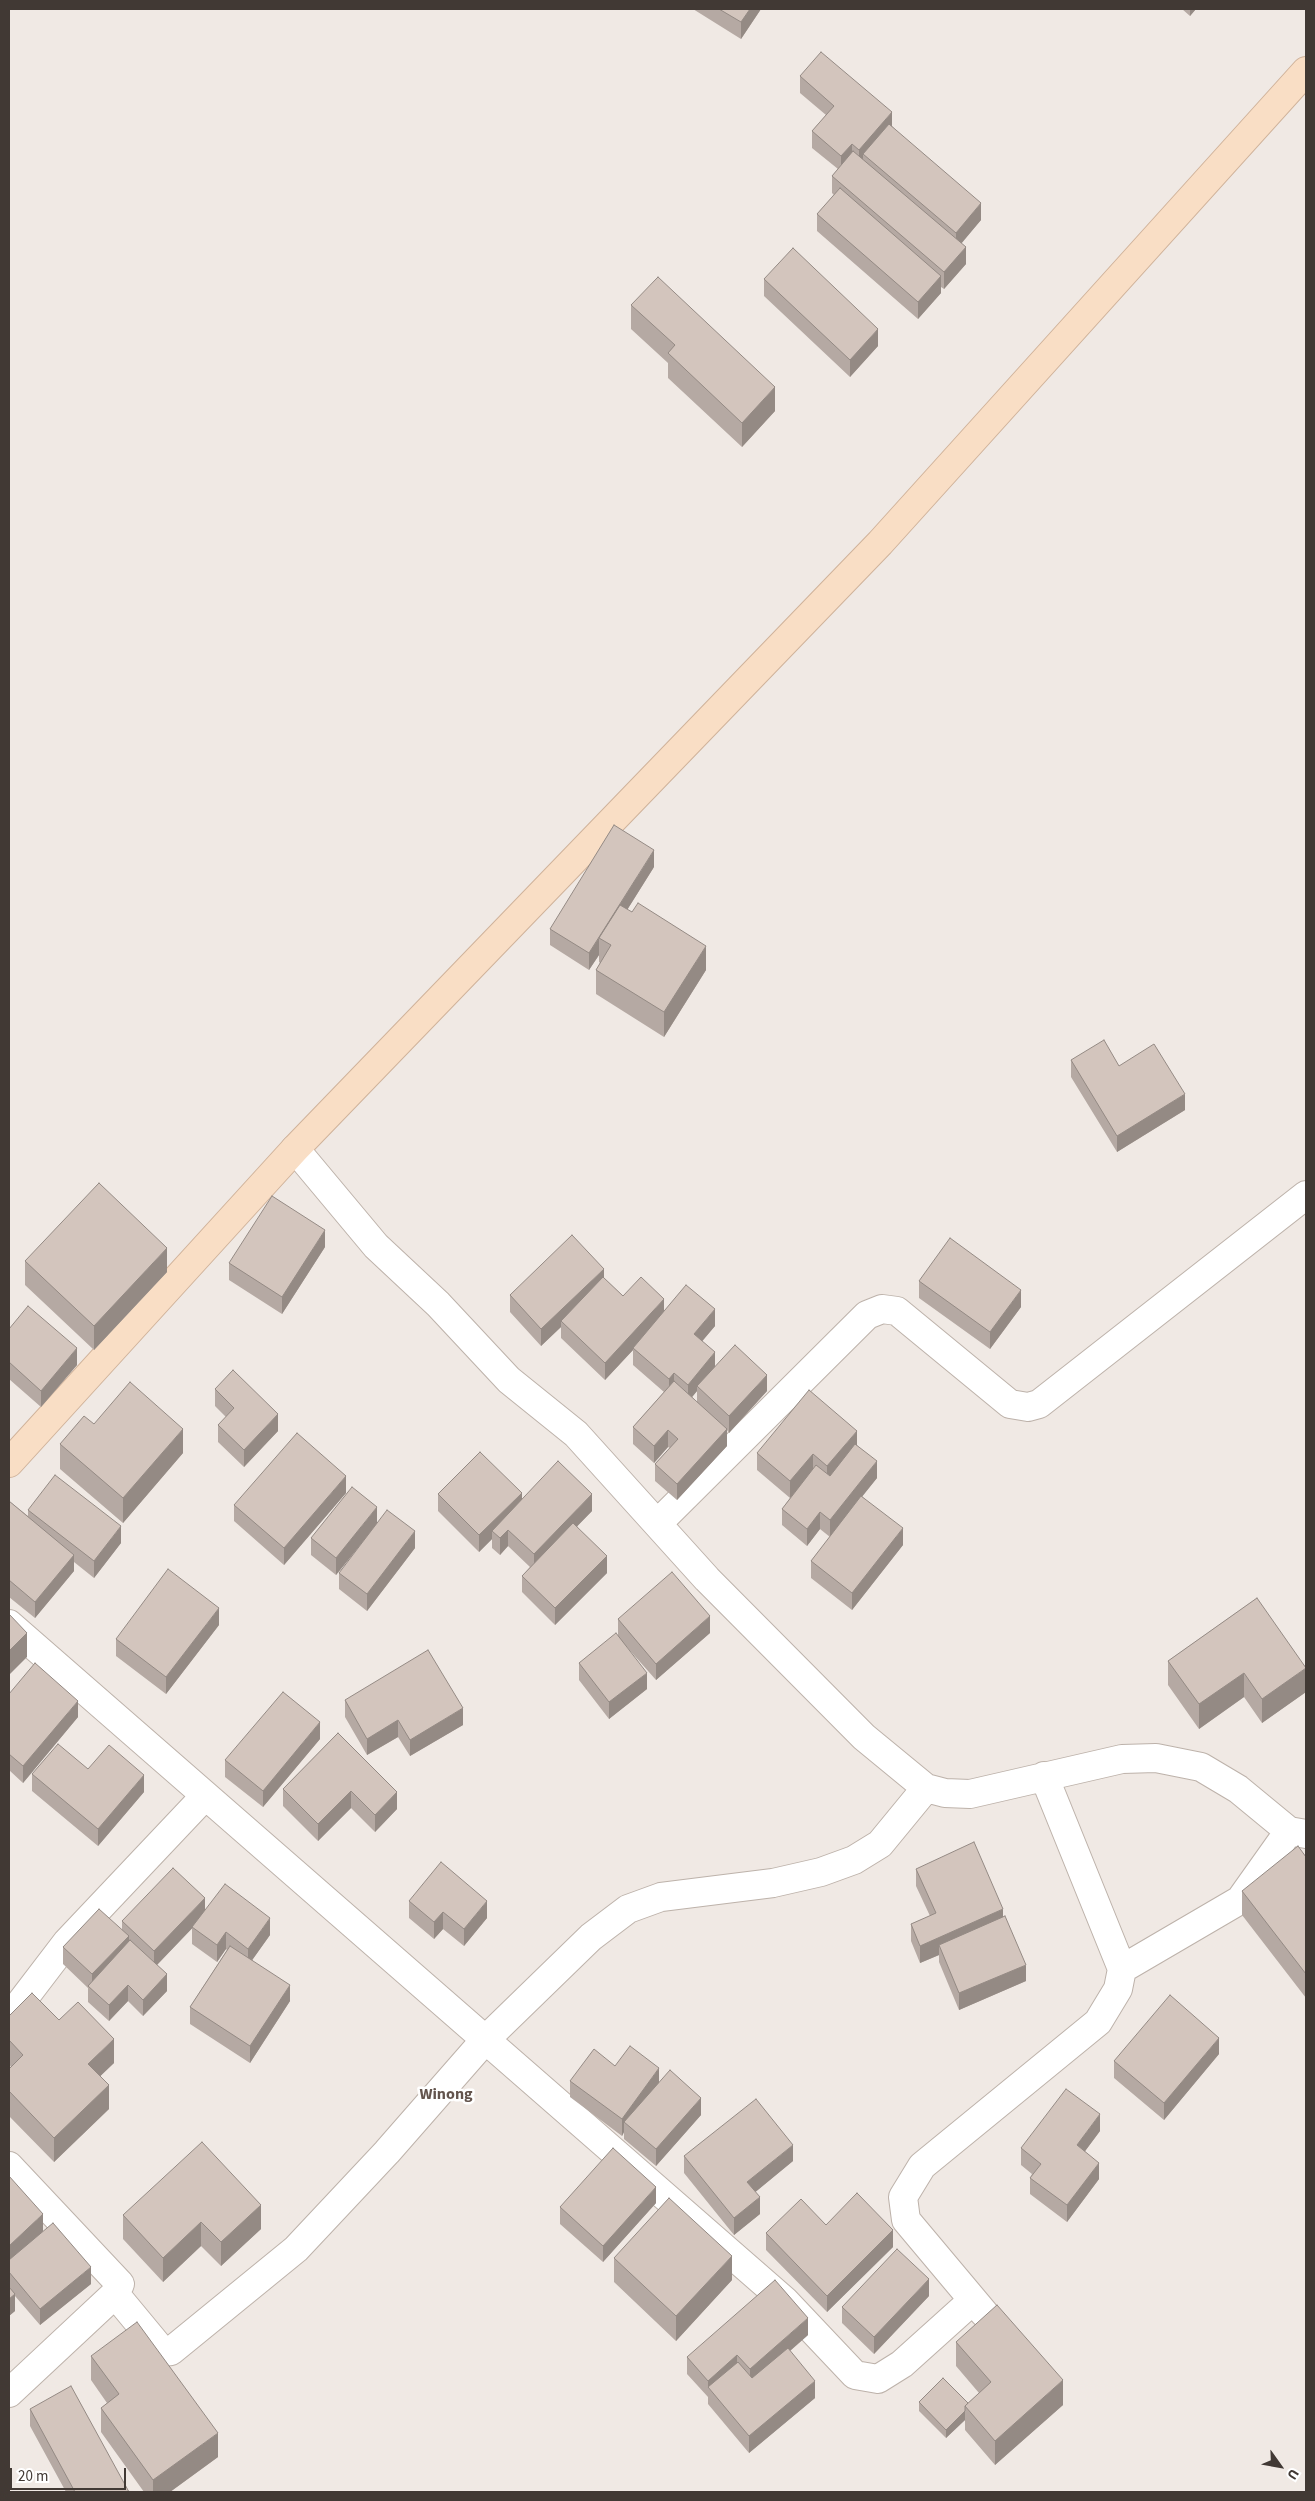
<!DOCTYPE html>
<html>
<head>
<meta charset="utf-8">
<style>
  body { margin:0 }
  #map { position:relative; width:1315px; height:2501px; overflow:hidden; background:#f0e9e4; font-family:"Source Sans 3",sans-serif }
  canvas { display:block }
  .frame { position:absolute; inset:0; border:10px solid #413934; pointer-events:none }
  .north { position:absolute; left:1255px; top:2441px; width:50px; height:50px; -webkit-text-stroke:4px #fff; paint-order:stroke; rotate:122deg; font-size:14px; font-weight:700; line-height:20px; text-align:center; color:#413934 }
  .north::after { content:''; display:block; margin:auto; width:18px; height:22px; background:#413934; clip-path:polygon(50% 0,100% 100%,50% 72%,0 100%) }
  .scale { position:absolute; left:10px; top:2468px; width:116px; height:22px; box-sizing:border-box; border:2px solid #413934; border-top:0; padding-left:6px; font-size:15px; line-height:18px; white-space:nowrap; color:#413934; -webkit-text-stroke:4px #fff; paint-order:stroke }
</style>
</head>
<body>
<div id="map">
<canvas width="1315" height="2501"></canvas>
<div class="frame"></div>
<div class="north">U</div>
<div class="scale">20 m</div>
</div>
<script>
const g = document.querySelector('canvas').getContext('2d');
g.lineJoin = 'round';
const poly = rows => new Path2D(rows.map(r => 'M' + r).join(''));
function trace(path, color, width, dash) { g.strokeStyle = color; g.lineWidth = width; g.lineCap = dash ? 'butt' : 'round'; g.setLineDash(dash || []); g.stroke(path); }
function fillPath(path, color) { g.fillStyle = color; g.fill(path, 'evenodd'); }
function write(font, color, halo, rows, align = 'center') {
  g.font = font + ' "Source Sans 3",sans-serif'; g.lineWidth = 5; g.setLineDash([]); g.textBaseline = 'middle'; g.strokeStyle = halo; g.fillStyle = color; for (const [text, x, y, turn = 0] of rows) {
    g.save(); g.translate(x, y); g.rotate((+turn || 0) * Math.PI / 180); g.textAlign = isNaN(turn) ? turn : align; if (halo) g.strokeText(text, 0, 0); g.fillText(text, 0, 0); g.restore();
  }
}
const street = poly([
  [295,1149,376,1246,438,1304,509,1380,576,1434,707,1579,864,1737,926,1788,945,1793,970,1794,1122,1759,1156,1758,1201,1767,1238,1789,1289,1831,1306,1834],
  [658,1523,867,1315,882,1309,897,1311,1010,1404,1028,1407,1039,1404,1306,1195],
  [9,1624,785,2301,855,2375,878,2379,902,2364,972,2301],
  [1122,1969,1240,1900,1289,1831],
  [9,2018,67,1942,205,1796],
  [9,2166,120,2284,115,2294,9,2393],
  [115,2294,163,2352,171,2351,296,2249,387,2152,485,2040,591,1937,628,1909,661,1897,773,1883,821,1872,854,1860,880,1844,926,1788],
  [984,2313,906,2220,903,2197,922,2166,1098,2022,1118,1989,1122,1969,1044,1776]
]);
const secondary = poly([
  [9,1463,295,1149,880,543,1306,71]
]);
trace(street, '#bdb2aa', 30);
trace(secondary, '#cfb29a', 30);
trace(street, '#fff', 28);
trace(secondary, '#f9dec5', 28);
fillPath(poly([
  [693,9,761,9,741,39],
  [1182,9,1196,9,1190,16],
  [800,76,892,126,981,220,961,243,966,264,944,289,941,287,941,293,918,319,817,231,817,214,834,195,832,193,832,176,838,169,812,148,812,131,826,115,800,93],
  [764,279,878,346,850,377,764,296],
  [631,305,775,411,742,447,668,378,668,363,631,329],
  [654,867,627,910,706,970,664,1037,596,994,596,970,600,963,599,962,599,955,589,970,550,945,550,929],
  [1071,1060,1119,1066,1185,1110,1117,1152,1071,1077],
  [325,1247,282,1314,229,1280,229,1263],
  [25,1261,167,1272,94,1350,25,1285],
  [604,1278,623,1296,664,1311,715,1326,702,1341,715,1366,767,1391,729,1433,727,1430,727,1446,677,1500,655,1481,655,1464,670,1448,668,1447,654,1463,633,1444,633,1427,664,1392,633,1365,633,1350,605,1380,561,1338,561,1327,541,1346,510,1312,510,1295],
  [697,1391,697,1402,692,1397],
  [919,1281,1021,1307,990,1349,919,1298],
  [9,1329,77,1365,41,1407,9,1379],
  [215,1389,278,1431,244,1467,218,1442,218,1425,226,1417,215,1406],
  [94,1424,183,1453,123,1523,60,1469,60,1444],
  [857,1445,877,1478,862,1496,903,1545,852,1610,811,1578,811,1561,830,1537,820,1529,807,1546,782,1525,782,1509,790,1498,757,1470,757,1453],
  [346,1493,284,1565,234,1521,234,1505],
  [438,1494,522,1500,592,1511,577,1526,607,1573,555,1625,522,1592,522,1576,530,1567,508,1546,500,1555,492,1548,492,1539,479,1552,438,1511],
  [9,1501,28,1516,28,1510,121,1543,94,1578,74,1562,74,1571,35,1618,9,1597],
  [377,1523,415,1548,367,1611,339,1589,339,1573,364,1541,336,1575,311,1555,311,1538],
  [1257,1598,1306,1692,1262,1723,1244,1697,1199,1729,1168,1685,1168,1661],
  [618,1619,710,1633,656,1680,625,1645,647,1689,609,1719,579,1680,579,1663,618,1635],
  [219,1625,166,1694,116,1656,116,1639],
  [9,1694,78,1717,23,1783,9,1770],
  [345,1700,463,1725,410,1756,398,1737,367,1755,345,1717],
  [338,1733,397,1809,375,1832,351,1808,318,1841,283,1806,283,1789],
  [320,1739,263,1807,225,1777,225,1760],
  [88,1769,144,1792,98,1846,32,1791,32,1774],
  [1306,1857,1306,1998,1242,1915,1242,1891],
  [916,1869,1003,1917,1026,1981,959,2010,939,1962,939,1955,920,1963,911,1941,911,1924,930,1916,916,1886],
  [409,1901,487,1918,464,1946,443,1929,434,1939,409,1918],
  [205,1911,270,1935,252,1960,290,2001,250,2063,190,2024,190,2007,227,1950,226,1949,217,1962,192,1944,192,1928,157,1965,167,1991,143,2016,128,2001,109,2021,88,2002,88,1988,63,1964,63,1947,122,1930,122,1921],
  [9,2016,59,2020,114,2063,100,2076,109,2109,54,2162,9,2116,9,2069,11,2067,9,2064],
  [1219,2054,1164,2120,1114,2078,1114,2061],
  [615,2066,659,2082,701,2115,656,2166,624,2139,624,2132,622,2136,570,2097,570,2081],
  [1100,2131,1085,2151,1099,2179,1067,2222,1030,2194,1030,2178,1032,2174,1021,2165,1021,2148],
  [684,2156,793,2161,755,2192,760,2214,734,2235,684,2173],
  [9,2176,43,2231,91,2284,40,2325,15,2296,15,2311,9,2316],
  [656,2203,603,2262,560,2224,560,2207],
  [261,2205,261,2229,221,2266,201,2246,163,2282,123,2239,123,2215],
  [826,2225,893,2247,827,2312,766,2250,766,2233],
  [614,2258,732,2280,676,2341,614,2282],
  [929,2296,874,2354,842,2323,842,2307],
  [808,2335,790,2351,815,2398,749,2453,708,2404,708,2397,687,2374,687,2357],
  [956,2342,1063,2405,995,2465,965,2430,965,2420,946,2438,919,2411,919,2402,968,2403,979,2393,956,2366],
  [91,2356,218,2457,170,2492,144,2492,101,2432,101,2408,107,2403,91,2380],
  [30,2409,129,2492,66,2492,30,2426]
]), '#b5a9a3');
fillPath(poly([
  [750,9,761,9,741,39,741,22],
  [1190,9,1196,9,1190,16],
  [892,112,892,129,863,154,863,161,859,166,859,150],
  [852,144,852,160,841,173,841,156],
  [981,203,981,220,956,250,956,233],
  [966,247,966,264,944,289,944,272],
  [941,276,941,293,918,319,918,302],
  [878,329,878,346,850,377,850,360],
  [775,387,775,411,742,447,742,423],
  [654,850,654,867,607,942,599,938],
  [599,938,599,955,589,970,589,953],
  [706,946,706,970,664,1037,664,1012],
  [1185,1094,1185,1110,1117,1152,1117,1136],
  [325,1230,325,1247,282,1314,282,1297],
  [167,1248,167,1272,94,1350,94,1326],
  [604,1269,604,1285,561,1321,561,1327,541,1346,541,1329],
  [1021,1290,1021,1307,990,1349,990,1332],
  [664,1299,664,1316,633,1348,633,1350,605,1380,605,1363],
  [715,1309,715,1326,694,1351,694,1334],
  [77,1348,77,1365,41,1407,41,1391],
  [715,1352,715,1369,697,1386,697,1391,688,1402,688,1385],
  [674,1373,674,1390,669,1396,669,1379],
  [767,1375,767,1391,729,1433,729,1416],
  [278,1414,278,1431,244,1467,244,1450],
  [183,1429,183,1453,123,1523,123,1498],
  [727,1429,727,1446,677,1500,677,1484],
  [668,1430,668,1447,654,1463,654,1446],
  [857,1431,857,1447,827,1483,827,1466],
  [813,1454,813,1471,790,1498,790,1481],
  [877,1461,877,1478,830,1537,830,1520],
  [346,1476,346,1493,284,1565,284,1548],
  [522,1493,522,1509,492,1531,492,1539,479,1552,479,1535],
  [592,1494,592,1511,534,1571,534,1554],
  [377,1507,377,1524,336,1575,336,1558],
  [820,1512,820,1529,807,1546,807,1529],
  [121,1526,121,1543,94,1578,94,1561],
  [903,1528,903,1545,852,1610,852,1593],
  [508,1530,508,1546,500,1555,500,1538],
  [415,1531,415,1548,367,1611,367,1594],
  [74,1555,74,1571,35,1618,35,1602],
  [607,1556,607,1573,555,1625,555,1608],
  [219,1608,219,1625,166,1694,166,1677],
  [710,1616,710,1633,656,1680,656,1664],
  [27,1633,27,1657,9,1675,9,1651],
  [1306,1668,1306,1692,1262,1723,1262,1699],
  [647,1673,647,1689,609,1719,609,1702],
  [1244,1673,1244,1697,1199,1729,1199,1704],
  [78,1701,78,1717,23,1783,23,1766],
  [463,1708,463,1725,410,1756,410,1740],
  [398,1720,398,1737,367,1755,367,1739],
  [320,1722,320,1739,263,1807,263,1791],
  [144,1775,144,1792,98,1846,98,1829],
  [351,1791,351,1808,318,1841,318,1824],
  [397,1792,397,1809,375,1832,375,1815],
  [205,1898,205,1915,154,1968,154,1951],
  [487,1901,487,1918,464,1946,464,1929],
  [1003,1909,1003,1925,939,1945,939,1955,920,1963,920,1946],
  [443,1912,443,1929,434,1939,434,1922],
  [270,1918,270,1935,248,1966,248,1949],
  [226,1932,226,1949,217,1962,217,1945],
  [129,1936,129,1953,92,1989,92,1974],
  [1026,1965,1026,1981,959,2010,959,1993],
  [167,1974,167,1991,143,2016,143,2000],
  [128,1985,128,2001,109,2021,109,2005],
  [290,1985,290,2001,250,2063,250,2046],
  [1219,2038,1219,2054,1164,2120,1164,2103],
  [114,2039,114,2063,88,2088,88,2064],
  [659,2068,659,2085,624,2122,624,2132,622,2136,622,2119],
  [109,2085,109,2109,54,2162,54,2138],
  [701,2098,701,2115,656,2166,656,2149],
  [1100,2114,1100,2131,1077,2162,1077,2145],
  [793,2145,793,2161,747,2199,747,2182],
  [1099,2163,1099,2179,1067,2222,1067,2205],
  [656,2187,656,2203,603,2262,603,2246],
  [760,2197,760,2214,734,2235,734,2218],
  [261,2205,261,2229,221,2266,221,2242],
  [43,2214,43,2231,9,2263,9,2246],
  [201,2222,201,2246,163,2282,163,2258],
  [893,2230,893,2247,827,2312,827,2296],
  [732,2256,732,2280,676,2341,676,2316],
  [91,2267,91,2284,40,2325,40,2309],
  [929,2279,929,2296,874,2354,874,2337],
  [15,2294,15,2311,9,2316,9,2299],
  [808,2318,808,2335,750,2386,750,2369],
  [737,2355,737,2372,708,2387,708,2381],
  [1063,2380,1063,2405,995,2465,995,2441],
  [815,2381,815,2398,749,2453,749,2436],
  [965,2411,965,2420,946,2438,946,2430],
  [218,2433,218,2457,170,2492,153,2492,153,2480]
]), '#948a84');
const building = poly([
  [719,9,750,9,741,22,719,9],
  [821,52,892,112,859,150,852,144,841,156,812,131,834,106,800,76,821,52],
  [889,124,981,203,956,233,863,154,889,124],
  [853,151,966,247,944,272,832,176,853,151],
  [840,188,941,276,918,302,817,214,840,188],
  [793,248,878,329,850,360,764,279,793,248],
  [658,277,775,387,742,423,668,353,675,345,631,305,658,277],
  [614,825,654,850,589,953,550,929,614,825],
  [638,903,706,946,664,1012,596,970,611,945,599,938,620,905,632,912,638,903],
  [1104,1040,1119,1066,1154,1044,1185,1094,1117,1136,1071,1060,1104,1040],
  [99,1183,167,1248,94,1326,25,1261,99,1183],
  [272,1196,325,1230,282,1297,229,1263,272,1196],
  [572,1235,604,1269,541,1329,510,1295,572,1235],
  [950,1238,1021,1290,990,1332,919,1281,950,1238],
  [603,1277,623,1296,641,1277,664,1299,605,1363,561,1321,603,1277],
  [686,1285,715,1309,694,1334,715,1352,688,1385,674,1373,669,1379,633,1348,686,1285],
  [28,1306,77,1348,41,1391,9,1362,9,1329,28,1306],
  [735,1345,767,1375,729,1416,697,1386,735,1345],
  [233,1370,278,1414,244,1450,218,1425,234,1408,215,1389,233,1370],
  [674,1381,727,1429,677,1484,655,1464,678,1439,668,1430,654,1446,633,1427,674,1381],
  [130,1382,183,1429,123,1498,60,1444,84,1416,94,1424,130,1382],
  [809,1390,857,1431,827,1466,813,1454,790,1481,757,1453,809,1390],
  [297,1433,346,1476,284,1548,234,1505,297,1433],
  [855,1444,877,1461,830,1520,820,1512,807,1529,782,1509,816,1465,830,1476,855,1444],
  [480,1452,522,1493,479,1535,438,1494,480,1452],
  [558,1461,592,1494,534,1554,508,1530,500,1538,492,1531,558,1461],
  [55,1475,121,1526,94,1561,28,1510,55,1475],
  [352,1487,377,1507,336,1558,311,1538,352,1487],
  [861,1496,903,1528,852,1593,811,1561,861,1496],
  [9,1501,74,1555,35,1602,9,1580,9,1501],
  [387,1510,415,1531,367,1594,339,1573,387,1510],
  [573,1523,607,1556,555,1608,522,1576,573,1523],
  [168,1569,219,1608,166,1677,116,1639,168,1569],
  [672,1572,710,1616,656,1664,618,1619,672,1572],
  [1257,1598,1306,1668,1262,1699,1244,1673,1199,1704,1168,1661,1257,1598],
  [9,1614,27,1633,9,1651,9,1614],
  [616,1633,647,1673,609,1702,579,1663,616,1633],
  [428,1650,463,1708,410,1740,398,1720,367,1739,345,1700,428,1650],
  [35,1663,78,1701,23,1766,9,1754,9,1694,35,1663],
  [283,1692,320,1722,263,1791,225,1760,283,1692],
  [338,1733,397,1792,375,1815,351,1791,318,1824,283,1789,338,1733],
  [58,1744,88,1769,109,1745,144,1775,98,1829,32,1774,58,1744],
  [974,1842,1003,1909,920,1946,911,1924,936,1913,916,1869,974,1842],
  [1298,1846,1306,1857,1306,1974,1242,1891,1298,1846],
  [441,1862,487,1901,464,1929,443,1912,434,1922,409,1901,441,1862],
  [173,1868,205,1898,154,1951,122,1921,173,1868],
  [225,1884,270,1918,248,1949,226,1932,217,1945,192,1927,225,1884],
  [99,1909,129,1936,92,1974,63,1947,99,1909],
  [1005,1916,1026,1965,959,1993,939,1945,1005,1916],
  [130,1940,167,1974,143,2000,128,1985,109,2005,88,1986,130,1940],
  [230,1946,290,1985,250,2046,190,2007,230,1946],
  [32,1993,59,2020,78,2002,114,2039,88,2064,109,2085,54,2138,9,2091,9,2069,23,2055,9,2040,9,2016,32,1993],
  [1170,1995,1219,2038,1164,2103,1114,2061,1170,1995],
  [630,2046,659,2068,622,2119,570,2081,594,2049,615,2066,630,2046],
  [670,2070,701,2098,656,2149,624,2122,670,2070],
  [1066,2089,1100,2114,1077,2145,1099,2163,1067,2205,1030,2178,1041,2164,1021,2148,1066,2089],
  [756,2099,793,2145,747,2182,760,2197,734,2218,684,2156,756,2099],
  [202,2142,261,2205,221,2242,201,2222,163,2258,123,2215,202,2142],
  [613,2148,656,2187,603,2246,560,2207,613,2148],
  [9,2176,43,2214,9,2246,9,2176],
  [857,2193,893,2230,827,2296,766,2233,801,2199,826,2225,857,2193],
  [669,2198,732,2256,676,2316,614,2258,669,2198],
  [53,2223,91,2267,40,2309,9,2272,9,2260,53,2223],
  [897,2249,929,2279,874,2337,842,2307,897,2249],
  [775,2280,808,2318,750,2369,737,2355,708,2381,687,2357,775,2280],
  [9,2287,15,2294,9,2299,9,2287],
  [997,2305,1063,2380,995,2441,965,2406,991,2382,956,2342,997,2305],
  [137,2322,218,2433,153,2480,101,2408,119,2394,91,2356,137,2322],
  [788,2348,815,2381,749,2436,708,2387,738,2362,752,2378,788,2348],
  [943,2378,968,2403,965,2406,965,2411,946,2430,919,2402,943,2378],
  [71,2386,129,2492,75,2492,30,2409,71,2386]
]);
fillPath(building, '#d3c5bd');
trace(building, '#948a84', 1);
write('bold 16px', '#63544d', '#fff', [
  ["Winong",446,2095]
]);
</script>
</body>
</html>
